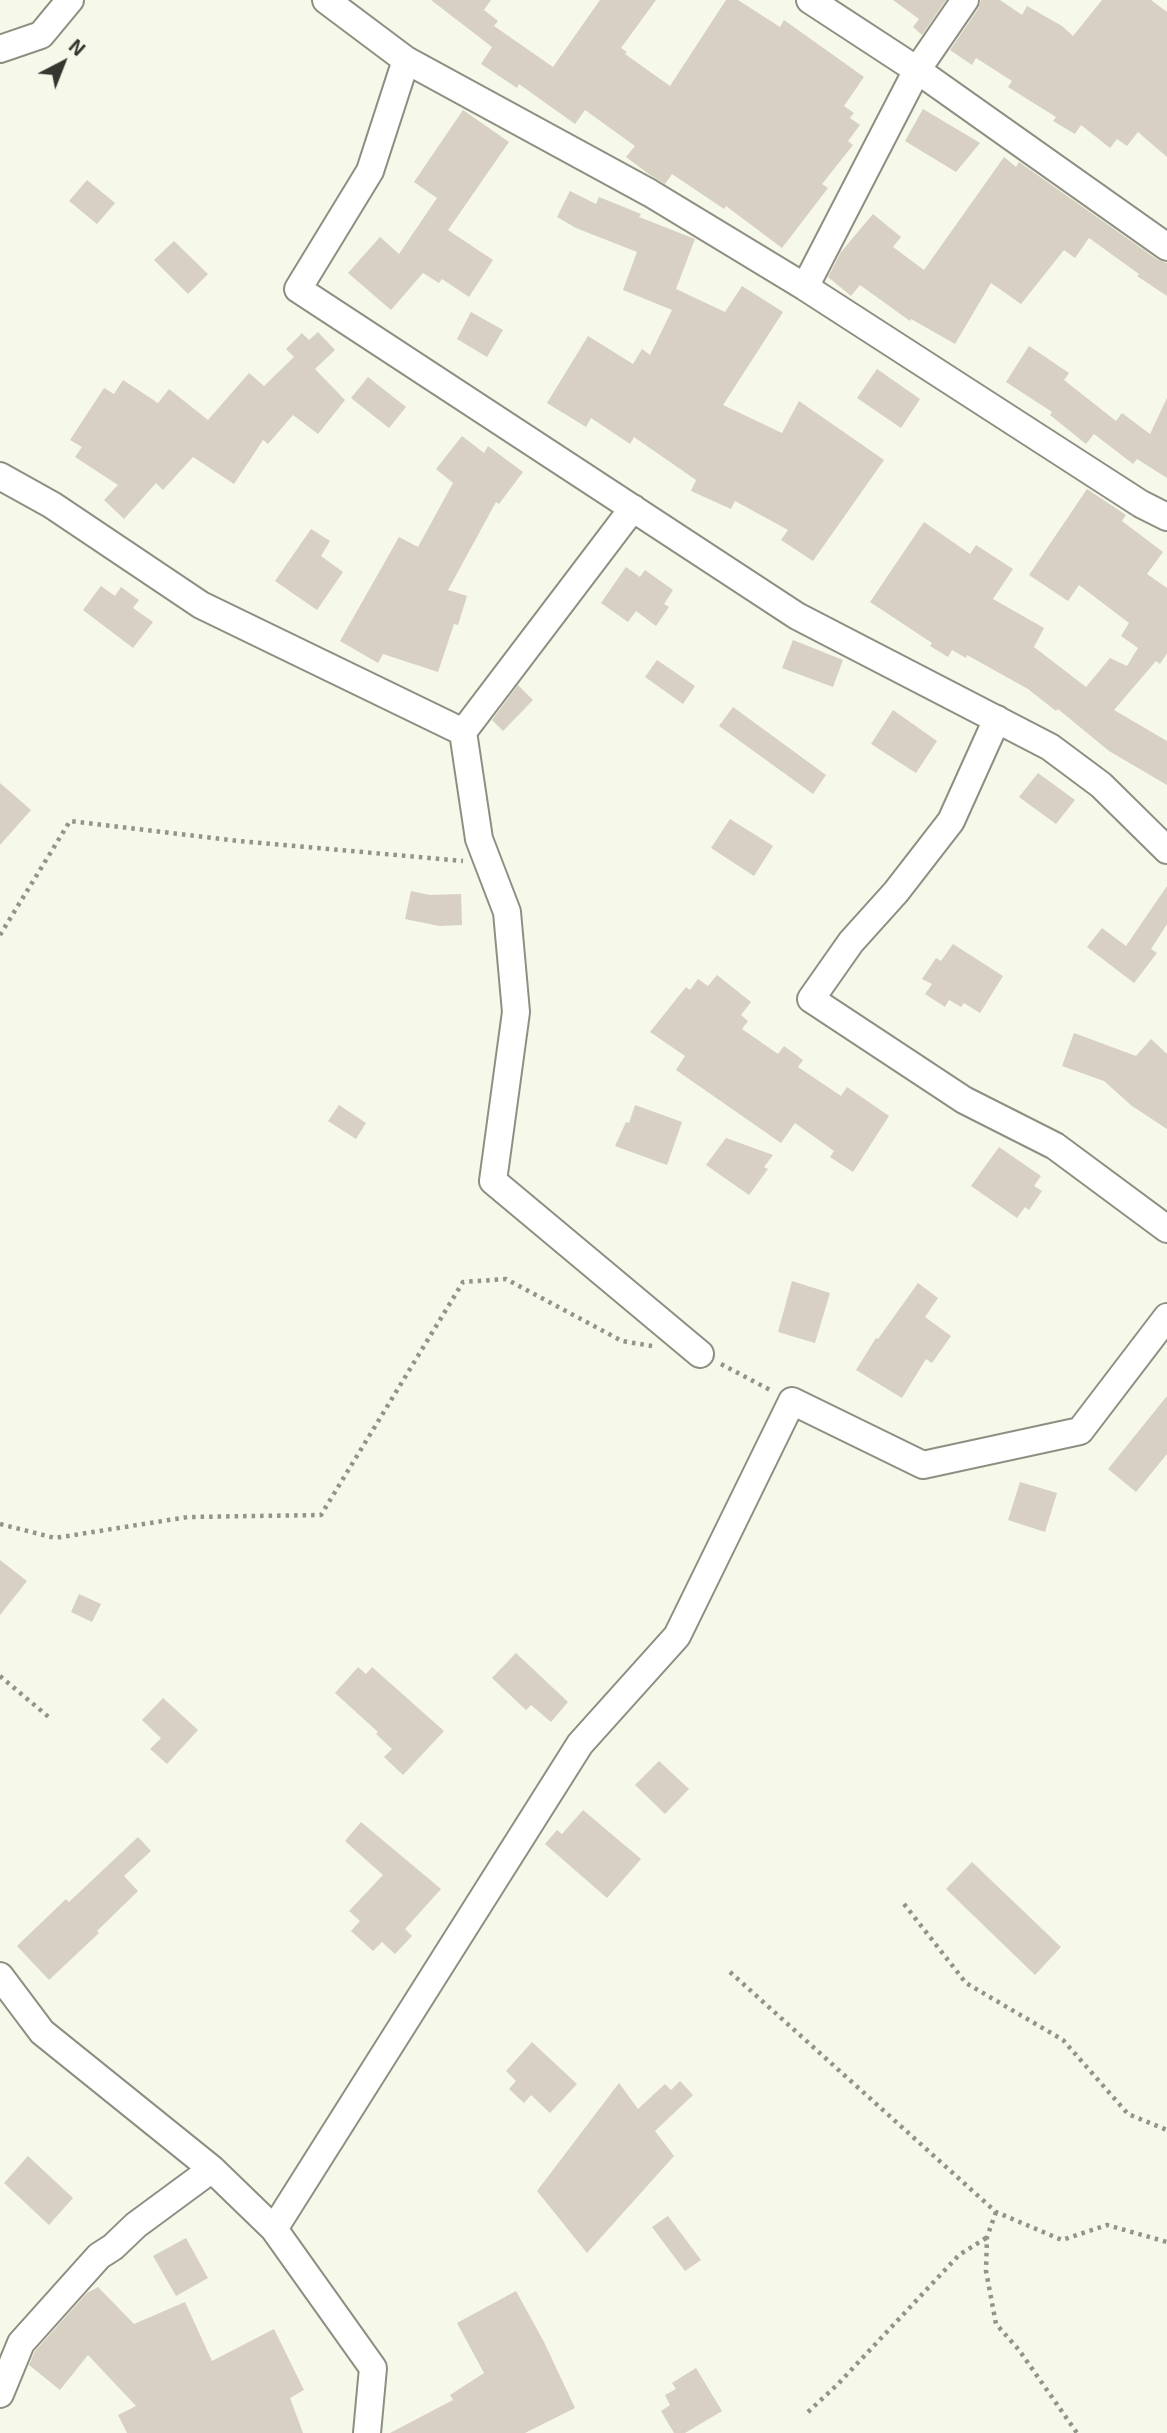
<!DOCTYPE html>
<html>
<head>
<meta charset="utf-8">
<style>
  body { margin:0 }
  #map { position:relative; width:1167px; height:2433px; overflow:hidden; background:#f6f8e9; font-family:"Exo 2",sans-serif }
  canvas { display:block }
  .north { position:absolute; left:28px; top:28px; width:70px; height:70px; -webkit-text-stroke:5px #f6f8e9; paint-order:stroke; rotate:42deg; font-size:19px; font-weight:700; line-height:28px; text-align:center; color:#363630 }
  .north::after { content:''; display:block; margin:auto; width:24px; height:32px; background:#363630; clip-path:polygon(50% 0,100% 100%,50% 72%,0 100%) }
</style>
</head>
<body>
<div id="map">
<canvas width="1167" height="2433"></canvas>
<div class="north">N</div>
</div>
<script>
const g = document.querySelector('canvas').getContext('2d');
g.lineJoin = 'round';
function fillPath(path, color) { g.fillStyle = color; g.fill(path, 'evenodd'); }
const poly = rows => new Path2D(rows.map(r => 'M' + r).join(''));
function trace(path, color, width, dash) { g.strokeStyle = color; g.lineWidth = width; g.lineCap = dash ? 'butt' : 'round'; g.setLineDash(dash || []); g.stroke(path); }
fillPath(poly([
  [431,0,491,0,484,10,498,21,494,26,553,67,600,0,656,0,621,48,627,52,625,54,670,86,726,0,738,0,780,27,784,20,864,77,844,106,854,113,850,118,860,125,848,141,853,145,822,184,828,188,782,248,726,206,724,209,672,174,665,184,650,175,626,157,635,146,585,110,575,124,519,84,517,88,481,64,492,47],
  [893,0,946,0,922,35,913,27,919,19],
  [981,0,1000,0,1022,15,1027,6,1062,26,1073,36,1102,0,1151,0,1167,12,1167,157,1138,132,1127,146,1117,139,1110,148,1081,125,1075,134,1053,121,1056,117,1008,87,1012,81,976,58,972,65,950,50,978,9],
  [923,109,980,143,956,172,905,141],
  [463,110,509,142,448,230,493,260,469,297,442,279,439,283,423,273,391,310,348,273,380,237,399,254,437,198,414,182],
  [1004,157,1016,167,1019,162,1158,260,1167,263,1167,296,1137,276,1139,274,1089,238,1075,258,1064,250,1021,304,991,283,955,344,911,319,910,321,860,285,851,296,828,277,841,252,873,214,901,237,893,247,924,270],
  [87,180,115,203,97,224,69,201],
  [570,191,596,204,599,197,641,214,639,217,695,239,676,289,725,312,742,286,783,312,723,405,782,433,799,401,884,460,813,561,781,540,788,530,735,501,731,509,691,491,696,480,634,437,630,444,591,418,586,427,547,403,588,336,633,364,642,349,650,355,672,310,623,290,637,252,576,228,557,217],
  [174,241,208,274,188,294,154,260],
  [471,312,503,330,487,357,457,339],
  [318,332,335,350,315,369,345,400,318,434,293,415,268,444,263,440,234,484,193,457,163,490,156,483,124,519,104,500,118,485,75,457,82,447,70,440,104,388,114,394,123,380,158,403,169,389,208,420,249,373,264,386,294,357,286,349,302,333,309,340],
  [1029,346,1069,373,1064,380,1116,421,1122,413,1150,434,1167,398,1167,478,1137,459,1133,464,1094,434,1086,444,1050,415,1052,412,1006,382],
  [877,369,920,399,901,428,857,398],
  [368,377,406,407,389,428,351,398],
  [462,436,484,453,488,446,523,472,499,504,496,502,448,590,467,596,458,625,454,624,438,672,383,654,378,663,340,641,399,537,418,547,453,483,436,469],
  [1087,489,1126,515,1122,521,1163,552,1147,574,1167,588,1167,653,1160,664,1156,661,1114,710,1167,741,1167,785,1109,751,1058,709,1056,711,1028,689,967,655,966,658,952,650,948,657,930,646,932,643,870,602,924,522,970,554,976,545,1013,569,993,599,1044,628,1034,647,1086,687,1110,658,1127,666,1138,648,1121,636,1129,623,1079,585,1068,601,1029,575],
  [311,529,330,541,321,556,343,572,317,610,275,581],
  [626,567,640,577,645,570,673,590,664,604,669,607,656,626,636,611,628,622,601,603],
  [101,586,115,596,121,587,139,600,133,608,153,622,133,648,83,610],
  [793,640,843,660,833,687,782,668],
  [657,660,695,686,683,704,645,677],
  [518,685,533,700,503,731,492,720],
  [733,707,826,775,813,794,719,726],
  [893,710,937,741,916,773,871,744],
  [1038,773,1075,800,1056,824,1019,797],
  [0,783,31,810,0,845],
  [730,819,773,846,754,876,711,848],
  [1167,886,1167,924,1151,949,1157,953,1134,983,1087,947,1102,928,1126,946],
  [411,891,430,895,461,894,462,925,439,926,405,919],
  [953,944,1003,976,980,1013,964,1003,961,1007,949,1000,945,1007,925,994,932,984,922,979,936,958,941,961],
  [717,975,751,1002,741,1015,748,1021,742,1029,778,1054,784,1046,803,1060,798,1067,841,1096,847,1087,889,1116,853,1172,830,1157,834,1151,795,1123,781,1143,676,1070,685,1056,650,1032,686,987,690,990,698,979,708,986],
  [1074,1033,1136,1056,1151,1039,1167,1054,1167,1129,1132,1106,1104,1081,1062,1066],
  [339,1105,366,1123,356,1139,328,1121],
  [635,1105,682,1122,667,1165,615,1146,626,1122,629,1123],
  [726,1138,773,1155,764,1167,768,1169,749,1195,706,1165],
  [999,1147,1041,1176,1034,1186,1042,1191,1029,1210,1025,1207,1017,1218,971,1186],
  [792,1281,830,1293,815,1343,778,1332],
  [918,1283,938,1298,925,1317,951,1336,932,1363,926,1359,902,1398,856,1370,876,1338,878,1339],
  [1167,1396,1167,1454,1136,1492,1108,1469],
  [1020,1482,1057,1493,1045,1532,1008,1520],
  [0,1560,27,1581,0,1615],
  [79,1594,101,1604,92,1622,71,1612],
  [516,1653,568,1702,551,1722,531,1705,526,1710,492,1678],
  [358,1667,366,1674,372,1667,444,1731,403,1775,384,1757,392,1749,376,1734,378,1732,335,1693],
  [163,1698,198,1730,167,1764,150,1749,161,1738,142,1720],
  [659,1761,689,1789,665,1814,635,1785],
  [583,1810,641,1859,607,1898,545,1844,557,1830,562,1834],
  [361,1822,441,1889,405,1929,412,1936,395,1954,382,1942,373,1951,351,1931,360,1921,349,1911,383,1875,345,1841],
  [138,1837,151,1851,124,1876,138,1891,97,1931,99,1933,49,1980,17,1946,66,1899,69,1902],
  [972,1862,1061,1947,1035,1975,946,1889],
  [532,2042,577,2084,550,2113,531,2095,524,2103,509,2089,516,2081,506,2071],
  [680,2081,693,2095,655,2131,674,2156,587,2253,537,2191,619,2083,638,2109,665,2084,671,2090],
  [28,2156,73,2198,49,2225,4,2183],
  [668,2216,701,2260,685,2271,652,2227],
  [186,2238,208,2278,176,2296,153,2256],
  [98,2287,134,2324,185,2302,212,2361,274,2329,304,2390,290,2398,303,2433,127,2433,118,2415,136,2406,88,2355,60,2390,29,2365,35,2351,87,2293],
  [516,2291,544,2342,575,2408,525,2433,390,2433,453,2400,450,2395,484,2373,457,2323],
  [696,2368,722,2411,685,2433,674,2433,661,2411,670,2405,665,2395,676,2389,672,2383]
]), '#d7d0c3');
const minor = poly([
  [326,0,406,60,650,193,805,287,1141,504,1167,517],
  [810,0,917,70,1167,247],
  [0,49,41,35,70,0],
  [406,60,370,171,298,289,797,616,1050,747,1101,785,1167,850],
  [805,287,917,70,965,0],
  [0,476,52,505,201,605,463,732,633,508],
  [997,719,951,821,896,892,851,942,811,999,964,1100,1055,1146,1167,1229],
  [463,732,479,839,507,912,516,1012,493,1181,700,1354],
  [0,1976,42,2032,212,2169,274,2229,373,2368,367,2433],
  [274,2229,580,1744,677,1636,792,1401,923,1465,1080,1431,1167,1317],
  [0,2394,21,2343,99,2256,113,2247,136,2225,212,2169]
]);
trace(minor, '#8e8f82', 30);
trace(poly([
  [0,935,70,821,238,841,463,861],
  [721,1364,772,1391],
  [0,1524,55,1538,188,1517,321,1515,463,1282,506,1279,622,1341,652,1346],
  [0,1676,51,1719],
  [904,1904,966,1983,1063,2040,1128,2114,1167,2130],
  [730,1972,996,2212,1062,2240,1107,2225,1167,2242],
  [996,2212,987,2237,986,2271,996,2324,1019,2350,1077,2433],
  [808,2412,838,2384,959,2255,986,2238]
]), '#929389', 4.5, [3.5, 5]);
trace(minor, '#fff', 26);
</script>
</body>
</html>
